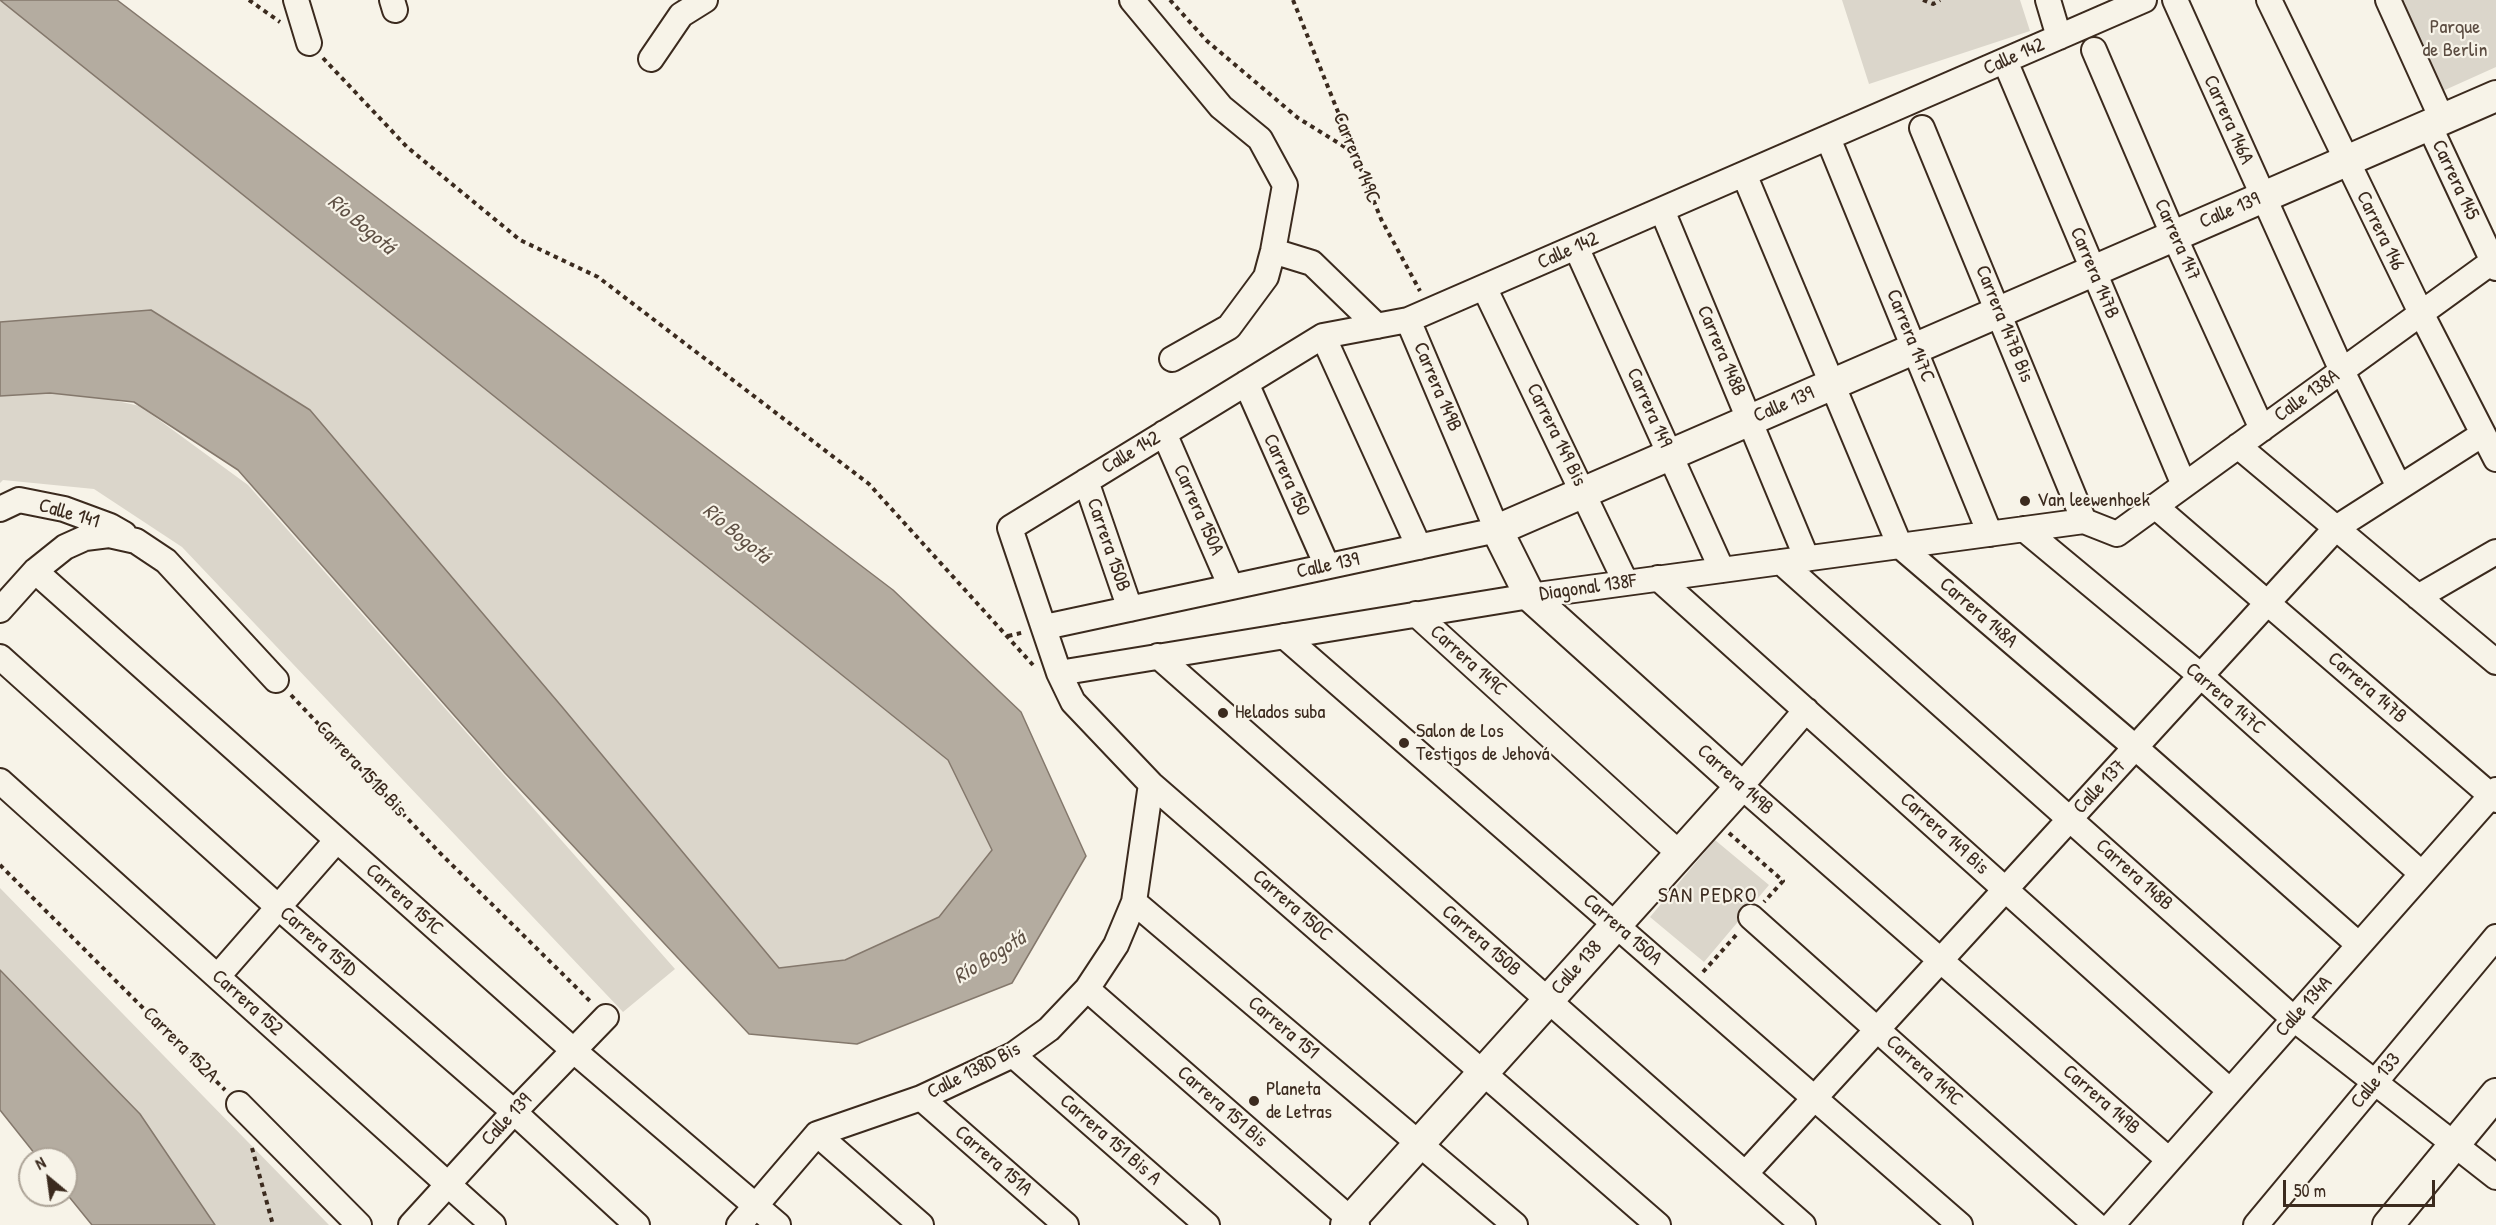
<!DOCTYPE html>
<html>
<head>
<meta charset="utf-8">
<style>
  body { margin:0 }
  #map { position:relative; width:2496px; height:1225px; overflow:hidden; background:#f7f3e8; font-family:"Patrick Hand",sans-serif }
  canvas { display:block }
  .north { position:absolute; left:18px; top:1147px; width:60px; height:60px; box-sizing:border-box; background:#f7f3e8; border:2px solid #aca397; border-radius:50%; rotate:331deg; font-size:16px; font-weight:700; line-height:24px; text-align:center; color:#3b2a1e }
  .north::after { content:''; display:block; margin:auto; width:21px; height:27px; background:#3b2a1e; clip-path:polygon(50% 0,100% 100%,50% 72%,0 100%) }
  .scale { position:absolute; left:2283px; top:1180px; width:152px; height:27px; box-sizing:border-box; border:3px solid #3b2a1e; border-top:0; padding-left:8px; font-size:18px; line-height:21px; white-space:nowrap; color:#3b2a1e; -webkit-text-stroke:4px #f7f3e8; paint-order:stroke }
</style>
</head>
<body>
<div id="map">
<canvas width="2496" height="1225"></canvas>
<div class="north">N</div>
<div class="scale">50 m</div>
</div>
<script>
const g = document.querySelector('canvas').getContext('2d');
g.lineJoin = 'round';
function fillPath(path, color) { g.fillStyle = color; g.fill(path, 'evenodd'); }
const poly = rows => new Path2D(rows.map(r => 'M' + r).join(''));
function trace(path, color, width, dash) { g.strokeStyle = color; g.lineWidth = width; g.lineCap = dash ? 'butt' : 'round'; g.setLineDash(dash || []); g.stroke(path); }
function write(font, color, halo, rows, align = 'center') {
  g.font = font + ' "Patrick Hand",sans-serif'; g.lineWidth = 4.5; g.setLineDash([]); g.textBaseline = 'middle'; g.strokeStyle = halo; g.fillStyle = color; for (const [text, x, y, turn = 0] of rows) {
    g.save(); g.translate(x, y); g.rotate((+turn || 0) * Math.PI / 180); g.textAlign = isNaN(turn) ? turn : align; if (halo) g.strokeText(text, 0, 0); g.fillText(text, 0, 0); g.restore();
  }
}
fillPath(poly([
  [0,0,948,760,992,850,939,917,845,960,779,968,310,410,29,320,0,322],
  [1842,0,2020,0,2030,31,1869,84],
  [2393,0,2496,0,2496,67,2436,94],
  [0,389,75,392,140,406,248,485,675,969,623,1012,182,547,94,489,3,480,0,483],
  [1715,840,1769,885,1704,962,1650,917],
  [0,888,329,1225,215,1225,140,1114,0,970]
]), '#dbd6cb');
const water = poly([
  [0,0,117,0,893,590,1021,712,1086,856,1012,983,857,1044,749,1034,505,773,238,470,134,402,50,393,0,396,0,322,151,310,310,410,563,708,779,968,845,960,939,917,992,850,948,760,0,0],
  [0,970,140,1114,215,1225,92,1225,66,1193,66,1159,39,1159,0,1110,0,970]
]);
fillPath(water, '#b4aca0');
trace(water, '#84786c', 1.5);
const minor = poly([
  [296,0,309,43],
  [392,0,395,10],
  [1132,0,1221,107,1260,139,1285,185,1273,251,1266,277,1229,327,1172,359],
  [2048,0,2059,37],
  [2175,0,2342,371,2399,487],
  [2269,0,2421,313,2496,459],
  [2388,0,2442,119],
  [2094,50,2169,225,2262,429],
  [651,59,681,15,705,0],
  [2005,61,2184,485],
  [2429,125,2496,268],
  [1922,128,2084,521],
  [1828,138,1990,534],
  [1744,174,1900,546,2136,748,2359,945],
  [1662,210,1807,559],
  [1576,247,1722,570],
  [1273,251,1312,263,1377,326],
  [1484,287,1626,583],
  [1323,336,1419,547],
  [1246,383,1327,566],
  [1164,433,1231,587],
  [2238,446,2496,662],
  [1086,481,1130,609],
  [2155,506,2496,800],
  [0,509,19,500,64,509,110,526,124,534],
  [2024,529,2201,676,2422,874],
  [1781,562,2294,1019,2496,1177],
  [35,571,573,1050,778,1225],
  [1658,578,2230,1091],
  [2418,597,2496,552],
  [0,610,35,571,65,547,85,538,109,535,136,541,166,561,276,680],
  [1416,614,1680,854],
  [1045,627,1497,530,1408,320],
  [1284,636,1960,1225],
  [1158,656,1803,1225],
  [0,657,277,906,514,1112,637,1225],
  [1059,673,1530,596,2084,521,2117,534,2496,259],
  [1806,710,1741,786,2169,1160],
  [0,781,493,1225],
  [1134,902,1515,1225],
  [1751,917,2096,1225],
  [218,976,337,840],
  [1087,989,1357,1225],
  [1013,1055,1207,1225],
  [921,1098,1066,1225],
  [239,1104,359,1225],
  [817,1134,921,1225],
  [1745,1174,2336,528,2483,434],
  [411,1225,514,1112,606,1017],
  [739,1225,817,1134,921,1098,1013,1055,1049,1029,1087,989,1116,945,1134,902,1151,784],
  [1658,1225,1151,784,1073,702,1059,673,1010,528,1323,336,1408,320,2144,0],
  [2112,1225,2496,790],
  [2256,1225,2496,937]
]);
const major = poly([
  [1346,1225,1741,786,1530,596,1497,530,2496,96],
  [2388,1225,2496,1094]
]);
trace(minor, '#3b2a1e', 28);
trace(major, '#3b2a1e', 34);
trace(poly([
  [249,0,280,22],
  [1170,0,1207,41,1298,118,1353,152],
  [1293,0,1381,219,1420,291],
  [1923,0,1933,4,1940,0],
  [323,58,407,147,520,240,598,277,869,484,1033,665],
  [1008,636,1025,632],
  [291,695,439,852,592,1003],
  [1729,833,1783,881,1764,902],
  [0,865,225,1090],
  [1703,972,1738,933],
  [252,1148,273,1225]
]), '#3b2a1e', 4, [4.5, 4.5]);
trace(minor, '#f7f3e8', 24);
trace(major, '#f7f3e8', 30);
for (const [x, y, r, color] of [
  [2025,501,6,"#3b2a1e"],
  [1223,713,6,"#3b2a1e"],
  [1404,743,6,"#3b2a1e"],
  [1254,1101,6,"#3b2a1e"]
]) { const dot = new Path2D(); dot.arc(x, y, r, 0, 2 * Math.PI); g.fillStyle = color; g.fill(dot); trace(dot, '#f7f3e8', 2); }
write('20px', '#5b4c41', '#f7f3e8', [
  ["Parque",2455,28],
  ["de Berlin",2455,51]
]);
write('20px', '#3b2a1e', '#f7f3e8', [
  ["Calle 142",2014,57,-24],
  ["Carrera 146A",2228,120,66],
  ["Carrera 149C",1356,158,68],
  ["Carrera 145",2455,180,65],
  ["Calle 139",2230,211,-23],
  ["Carrera 146",2380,231,64],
  ["Carrera 147",2177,240,66],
  ["Calle 142",1568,251,-24],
  ["Carrera 147B",2094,273,67],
  ["Carrera 147B Bis",2004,324,68],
  ["Carrera 147C",1910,336,68],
  ["Carrera 148B",1721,351,67],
  ["Carrera 149B",1437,387,67],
  ["Calle 138A",2307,396,-36],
  ["Calle 139",1784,405,-23],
  ["Carrera 149",1649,408,66],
  ["Carrera 149 Bis",1556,435,64],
  ["Calle 142",1131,453,-31],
  ["Carrera 150",1286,475,66],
  ["Carrera 150A",1198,510,66],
  ["Calle 141",69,514,16],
  ["Carrera 150B",1108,545,71],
  ["Calle 139",1328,566,-12],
  ["Diagonal 138F",1588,588,-8],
  ["Carrera 148A",1978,613,41],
  ["Carrera 149C",1468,661,42],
  ["Carrera 147B",2367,688,41],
  ["Carrera 147C",2225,699,41],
  ["Carrera 151B Bis",361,769,47],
  ["Carrera 149B",1735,780,42],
  ["Calle 137",2100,787,-47],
  ["Carrera 149 Bis",1944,834,42],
  ["Carrera 148B",2134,875,42],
  ["Carrera 151C",404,900,42],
  ["Carrera 150C",1292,906,41],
  ["Carrera 150A",1622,930,41],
  ["Carrera 150B",1481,941,41],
  ["Carrera 151D",318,942,41],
  ["Calle 138",1577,968,-48],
  ["Carrera 152",247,1003,42],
  ["Calle 134A",2304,1007,-48],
  ["Carrera 151",1283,1028,40],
  ["Carrera 152A",180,1045,45],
  ["Calle 138D Bis",974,1071,-27],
  ["Carrera 149C",1924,1071,42],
  ["Calle 133",2376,1081,-50],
  ["Carrera 149B",2101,1100,41],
  ["Carrera 151 Bis",1222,1107,41],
  ["Calle 139",507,1120,-47],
  ["Carrera 151 Bis A",1110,1140,41],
  ["Carrera 151A",993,1161,41]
]);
write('20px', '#3b2a1e', '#f7f3e8', [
  ["Van leewenhoek",2037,501],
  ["Helados suba",1235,713],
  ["Salon de Los",1416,732],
  ["Testigos de Jehová",1416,755],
  ["Planeta",1266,1090],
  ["de Letras",1266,1113]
], 'left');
write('italic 21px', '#5f5145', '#f7f3e8', [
  ["Río Bogotá",361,225,40],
  ["Río Bogotá",736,534,40],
  ["Río Bogotá",990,958,-32]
]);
g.letterSpacing = '1.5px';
write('21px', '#3b2a1e', '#f7f3e8', [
  ["SAN PEDRO",1708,896]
]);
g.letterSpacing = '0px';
</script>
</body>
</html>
